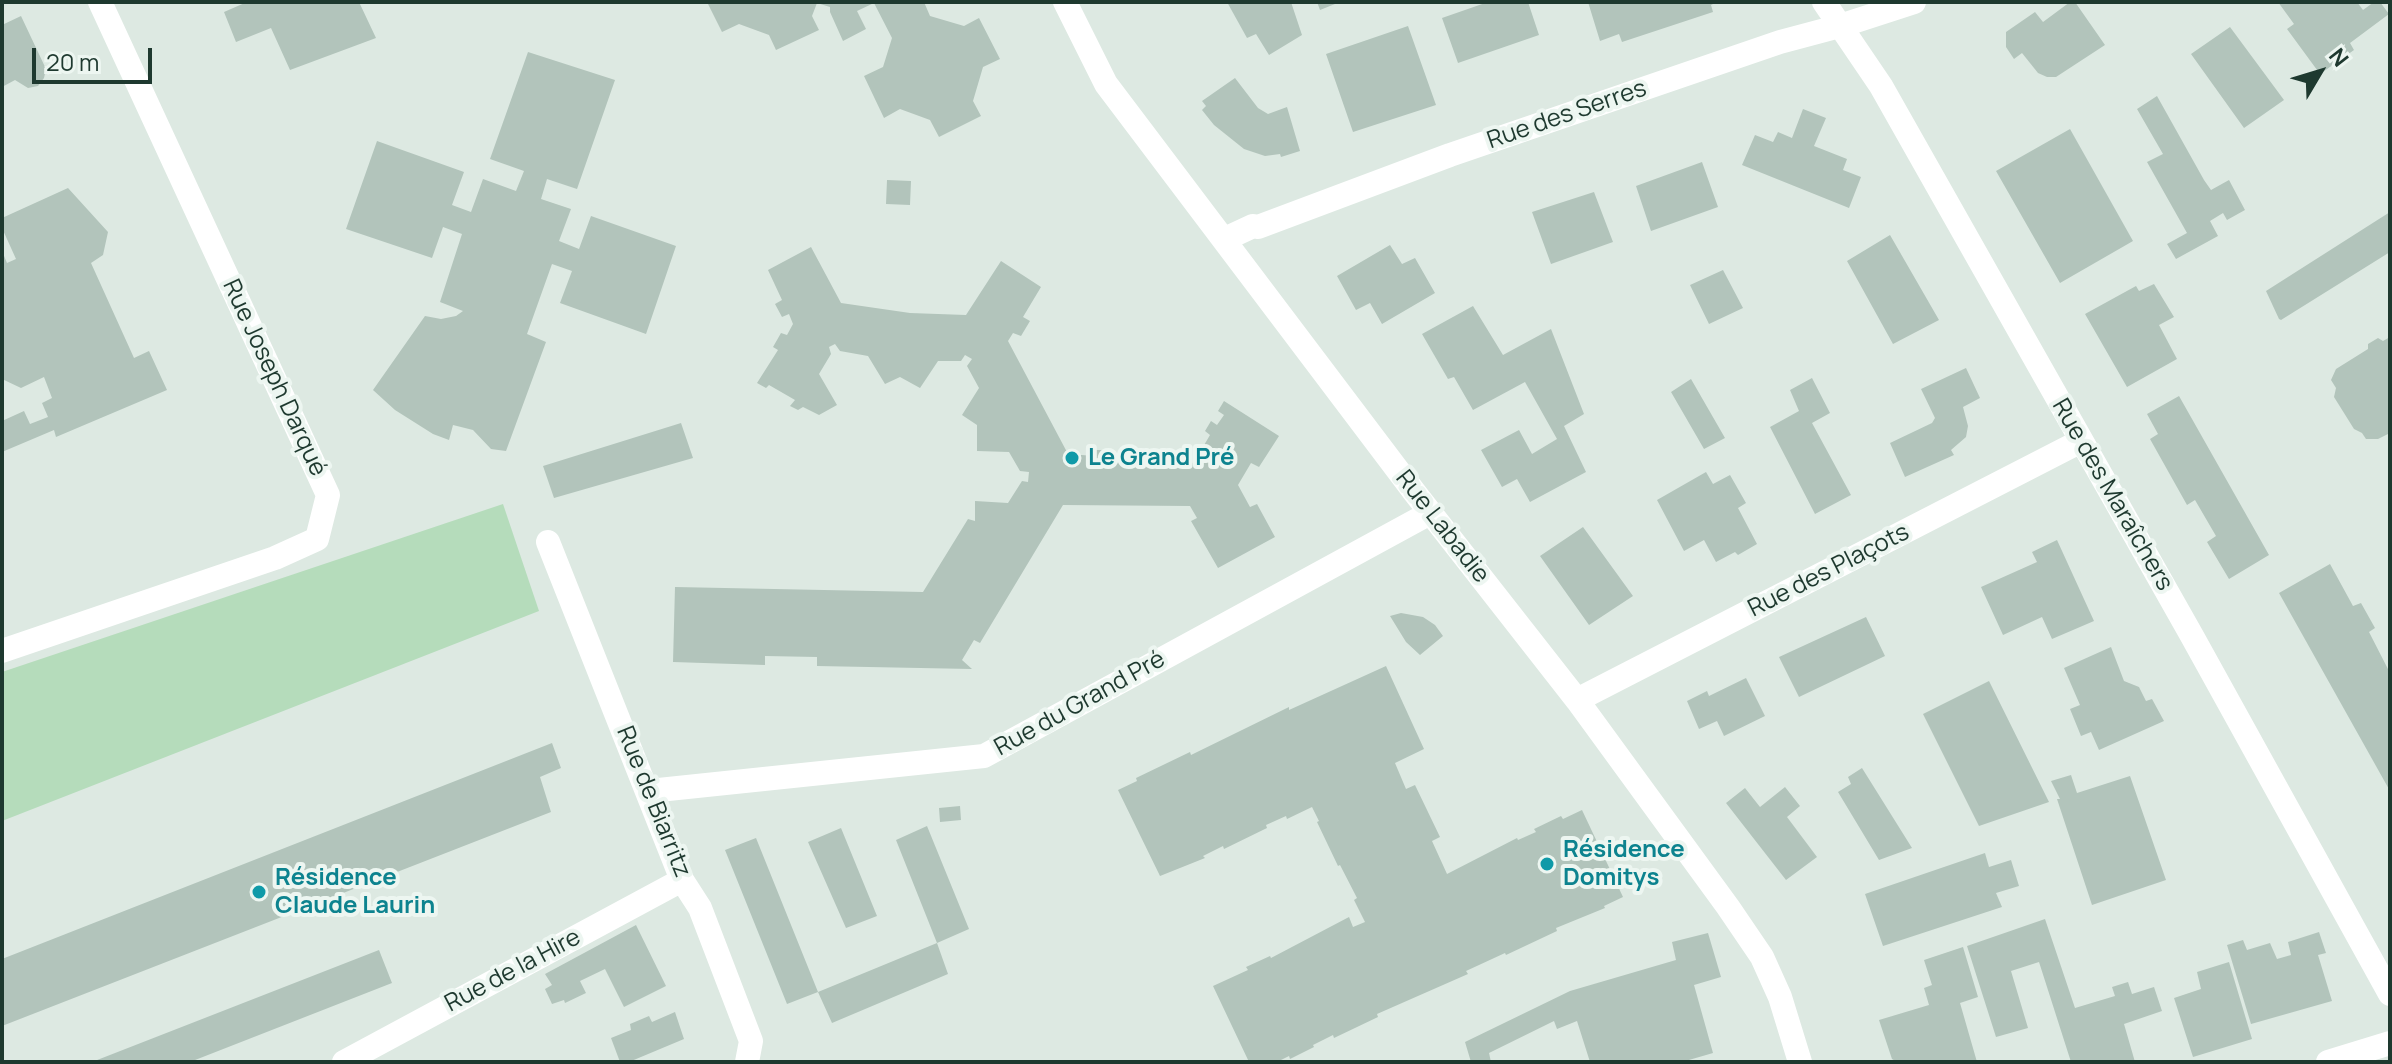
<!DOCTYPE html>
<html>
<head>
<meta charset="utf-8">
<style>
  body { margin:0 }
  #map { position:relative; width:2392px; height:1064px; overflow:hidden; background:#dde9e2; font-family:Manrope,sans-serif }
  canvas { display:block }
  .frame { position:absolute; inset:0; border:4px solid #1e392f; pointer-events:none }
  .north { position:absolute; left:2280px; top:32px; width:80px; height:80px; -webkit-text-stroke:6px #edf6f1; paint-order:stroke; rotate:52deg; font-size:22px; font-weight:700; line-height:32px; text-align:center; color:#1e392f }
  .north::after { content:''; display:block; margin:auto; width:28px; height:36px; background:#1e392f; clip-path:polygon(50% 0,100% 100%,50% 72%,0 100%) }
  .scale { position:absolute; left:32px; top:48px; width:120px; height:36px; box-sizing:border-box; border:4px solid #1e392f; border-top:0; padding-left:10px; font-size:24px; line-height:28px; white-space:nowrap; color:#1e392f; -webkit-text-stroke:6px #edf6f1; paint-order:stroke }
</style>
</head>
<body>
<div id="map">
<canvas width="2392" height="1064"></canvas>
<div class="frame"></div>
<div class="north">N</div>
<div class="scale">20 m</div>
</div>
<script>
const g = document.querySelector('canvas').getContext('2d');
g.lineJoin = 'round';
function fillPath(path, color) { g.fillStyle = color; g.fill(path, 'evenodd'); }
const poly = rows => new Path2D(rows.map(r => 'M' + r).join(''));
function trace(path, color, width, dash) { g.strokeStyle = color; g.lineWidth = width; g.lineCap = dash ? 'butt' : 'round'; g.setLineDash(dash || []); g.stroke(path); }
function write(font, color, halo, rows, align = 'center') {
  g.font = font + ' Manrope,sans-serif'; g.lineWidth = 8; g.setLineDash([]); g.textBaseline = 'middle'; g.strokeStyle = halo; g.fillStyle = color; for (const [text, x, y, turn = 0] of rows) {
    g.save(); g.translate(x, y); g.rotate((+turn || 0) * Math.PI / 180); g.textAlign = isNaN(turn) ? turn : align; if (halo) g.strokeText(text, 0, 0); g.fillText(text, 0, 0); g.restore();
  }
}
fillPath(poly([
  [503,504,539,611,2,821,2,672]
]), '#b5dcbb');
fillPath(poly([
  [247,2,359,2,376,38,290,70,271,28,236,42,224,12],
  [707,2,924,2,930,16,964,26,979,18,1000,59,983,67,973,101,981,116,939,137,930,120,900,109,884,118,864,76,883,67,892,38,874,3,857,11,866,29,843,41,830,12,830,7,817,3,812,16,819,30,776,50,769,35,739,24,722,32],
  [1227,2,1291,2,1302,35,1269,55,1256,34,1247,38],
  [1317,2,1340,2,1320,10],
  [1488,2,1528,2,1539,35,1458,63,1442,18],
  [1588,2,1717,2,1711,5,1713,12,1622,42,1619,34,1600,41],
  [2070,2,2075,2,2105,45,2056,77,2047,77,2038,73,2022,53,2014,59,2006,47,2006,32,2035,12,2043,22],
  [2278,2,2357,2,2363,10,2374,2,2380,2,2389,14,2350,43,2354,50,2320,74,2287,29,2294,24],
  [21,16,46,69,44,78,38,86,28,88,15,80,2,87,2,25],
  [1408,26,1436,105,1353,132,1326,54],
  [2230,27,2284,100,2244,128,2191,54],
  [528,52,615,80,577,189,547,179,541,199,571,209,559,241,579,249,591,216,676,246,646,334,560,303,572,271,552,264,527,334,546,342,506,451,491,449,473,430,453,425,449,440,433,434,395,410,373,390,425,316,441,319,456,316,463,311,440,302,462,234,443,227,432,258,346,229,377,141,464,172,452,205,471,212,483,179,516,191,524,171,490,159],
  [1235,78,1258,108,1268,114,1287,107,1300,151,1281,157,1280,154,1265,156,1244,149,1214,125,1202,110,1206,106,1202,101],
  [2157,96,2204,180,2211,190,2229,180,2245,210,2227,220,2223,213,2210,221,2218,236,2176,259,2167,244,2187,233,2147,162,2163,154,2137,109],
  [1803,109,1826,118,1814,146,1847,159,1843,170,1861,177,1849,208,1742,165,1755,135,1773,142,1778,132,1792,138],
  [2070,129,2133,241,2060,283,1996,171],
  [1702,162,1718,207,1651,231,1636,186],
  [887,180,911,181,910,205,886,204],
  [68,188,108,232,103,255,91,263,134,358,149,351,167,390,56,437,54,430,2,452,2,421,24,411,30,424,48,417,42,403,52,398,44,377,21,388,2,379,2,251,7,263,16,259,2,228,2,218],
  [1594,192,1613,242,1551,264,1532,212],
  [2390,212,2390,252,2281,320,2279,319,2266,291],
  [1890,235,1939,320,1893,344,1847,261],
  [1390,245,1402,264,1415,258,1435,293,1382,324,1370,303,1356,310,1337,276],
  [811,247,841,303,910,313,966,315,1001,261,1041,287,1023,317,1030,321,1021,336,1013,333,1008,341,1068,454,1095,456,1095,450,1105,450,1106,457,1118,457,1119,450,1131,451,1131,458,1189,458,1194,465,1203,459,1200,452,1210,435,1205,431,1211,421,1217,425,1224,415,1218,411,1224,401,1279,436,1259,467,1251,463,1238,485,1250,507,1257,504,1275,537,1218,568,1191,521,1197,518,1190,506,1063,505,980,643,974,640,962,660,972,669,817,666,817,657,765,656,765,665,673,662,675,587,923,592,968,519,975,521,975,501,1008,503,1022,481,1028,482,1029,472,1020,471,1009,452,977,451,977,425,962,415,979,388,967,366,972,359,965,355,961,361,938,361,920,388,900,377,885,384,868,356,840,351,835,344,829,347,831,354,819,374,837,405,819,415,803,407,798,410,790,406,795,400,769,385,766,388,757,383,778,350,773,347,781,333,787,335,793,324,789,314,782,317,775,304,782,300,768,270],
  [1723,270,1743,308,1709,324,1690,285],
  [2154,284,2174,317,2159,325,2177,359,2127,387,2085,314,2136,286,2139,291],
  [1473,306,1503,355,1551,329,1584,414,1564,426,1586,472,1530,502,1517,479,1502,487,1481,450,1519,430,1532,454,1557,439,1525,382,1473,410,1454,377,1448,379,1422,334],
  [2390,337,2390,433,2378,439,2366,439,2362,433,2354,429,2334,397,2336,388,2331,380,2336,369,2368,349,2368,344,2378,338,2383,341],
  [1966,368,1980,398,1963,407,1968,426,1966,437,1951,450,1954,455,1905,477,1890,443,1932,423,1935,418,1921,389],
  [1812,378,1830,413,1812,423,1851,495,1815,514,1770,427,1799,411,1790,390],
  [1691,379,1725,438,1704,449,1671,392],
  [2179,396,2269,555,2229,579,2207,542,2216,536,2195,500,2187,505,2150,439,2158,434,2147,414],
  [681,423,693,458,554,498,543,466],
  [1706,472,1713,484,1730,475,1746,503,1738,508,1757,544,1738,555,1735,552,1716,562,1704,540,1684,551,1657,500],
  [1583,527,1633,596,1589,625,1540,556],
  [2057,540,2094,621,2052,639,2042,617,2003,635,1981,587,2037,562,2032,552],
  [2330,564,2353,606,2361,603,2375,628,2369,632,2390,673,2390,791,2279,593],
  [1401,613,1423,617,1435,625,1443,636,1420,655,1406,642,1390,616],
  [1866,617,1885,656,1799,697,1779,657],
  [2111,647,2124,681,2139,687,2146,701,2152,699,2164,721,2099,750,2091,732,2081,736,2070,709,2080,705,2064,668],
  [1386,666,1424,749,1395,763,1406,789,1415,785,1440,837,1432,841,1447,874,1517,838,1518,840,1536,832,1534,829,1561,816,1563,819,1582,810,1623,897,1604,906,1605,908,1556,928,1557,931,1506,955,1505,953,1466,971,1468,974,1377,1014,1378,1017,1334,1038,1333,1035,1313,1045,1314,1047,1290,1059,1289,1056,1277,1062,1249,1062,1213,986,1248,970,1246,967,1270,956,1271,958,1349,917,1353,927,1365,922,1354,900,1357,898,1340,865,1338,866,1317,822,1319,821,1312,807,1287,819,1286,816,1266,825,1267,828,1224,849,1223,846,1203,856,1205,858,1160,876,1118,790,1137,781,1136,778,1190,752,1191,755,1289,707,1289,710],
  [1746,678,1765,716,1724,736,1717,721,1699,729,1687,701,1707,691,1709,696],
  [1989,681,2049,802,1979,826,1923,714],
  [552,743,561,768,540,777,551,812,2,1026,2,959],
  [1862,768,1912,848,1879,860,1838,792,1851,784,1848,777],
  [2071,775,2077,793,2130,776,2166,880,2092,905,2057,799,2060,799,2051,781],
  [1785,787,1800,806,1787,817,1817,857,1786,880,1726,803,1745,788,1760,807],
  [960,806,961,820,940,822,939,808],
  [927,826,969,929,937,943,896,840],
  [841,828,877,916,846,928,808,842],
  [756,838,818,992,787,1004,725,850],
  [1985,853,1989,867,2011,860,2019,886,1996,893,2002,907,1883,946,1865,894],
  [2045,919,2075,1008,2115,996,2112,987,2128,982,2132,994,2154,987,2162,1011,2124,1024,2135,1062,2071,1062,2039,962,2011,971,2028,1028,1996,1037,1967,946],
  [636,925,666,986,624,1007,605,969,580,981,586,993,565,1003,564,1000,552,1004,545,989,552,985,545,974],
  [2319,932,2326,953,2318,955,2332,1001,2251,1024,2227,945,2243,940,2247,950,2270,943,2277,959,2291,955,2288,942],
  [1708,933,1721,977,1694,985,1713,1053,1682,1062,1590,1062,1577,1021,1557,1029,1554,1021,1489,1053,1491,1062,1471,1062,1465,1042,1570,991,1676,960,1672,942],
  [937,943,948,974,832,1023,818,992],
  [1963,947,1978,997,1960,1003,1977,1062,1897,1062,1892,1059,1879,1020,1929,1005,1924,988,1932,985,1924,960],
  [379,950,392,983,190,1062,92,1062],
  [2229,962,2252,1039,2193,1057,2174,998,2201,989,2197,972],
  [675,1012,684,1039,629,1062,620,1062,611,1038,631,1030,630,1024,649,1016,652,1022]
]), '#b2c4bb');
trace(poly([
  [1065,2,1106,84,1415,493,1577,700,1728,907,1762,957,1780,997,1800,1062],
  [1824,2,1881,86,2192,636,2390,994],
  [1225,239,1253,226,1258,227,1450,155,1780,42,1840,26,1914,2],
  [548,542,682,880,700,908,751,1041,747,1062],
  [2,651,275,558,317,539,328,495,100,2],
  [1577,700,2081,441],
  [649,791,984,756,1430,513],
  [344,1062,682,880]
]), '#fff', 24);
trace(poly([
  [2328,1062,2390,1043]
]), '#fff', 24);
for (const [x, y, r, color] of [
  [1072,458,8,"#0f9aa8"],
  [1547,864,8,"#0f9aa8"],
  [259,892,8,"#0f9aa8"]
]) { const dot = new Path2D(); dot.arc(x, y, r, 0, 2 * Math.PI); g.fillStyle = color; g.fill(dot); trace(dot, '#edf6f1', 3); }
write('24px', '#1e392f', '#edf6f1', [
  ["Rue des Serres",1567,115,-19],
  ["Rue Joseph Darqué",274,378,65],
  ["Rue des Maraîchers",2112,495,60],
  ["Rue Labadie",1442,527,52],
  ["Rue des Plaçots",1829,571,-27],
  ["Rue du Grand Pré",1080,704,-29],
  ["Rue de Biarritz",653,802,68],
  ["Rue de la Hire",513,971,-28]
]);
write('bold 24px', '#0d838f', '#edf6f1', [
  ["Le Grand Pré",1088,458],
  ["Résidence",1563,850],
  ["Domitys",1563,878],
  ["Résidence",275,878],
  ["Claude Laurin",275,906]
], 'left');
</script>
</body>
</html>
